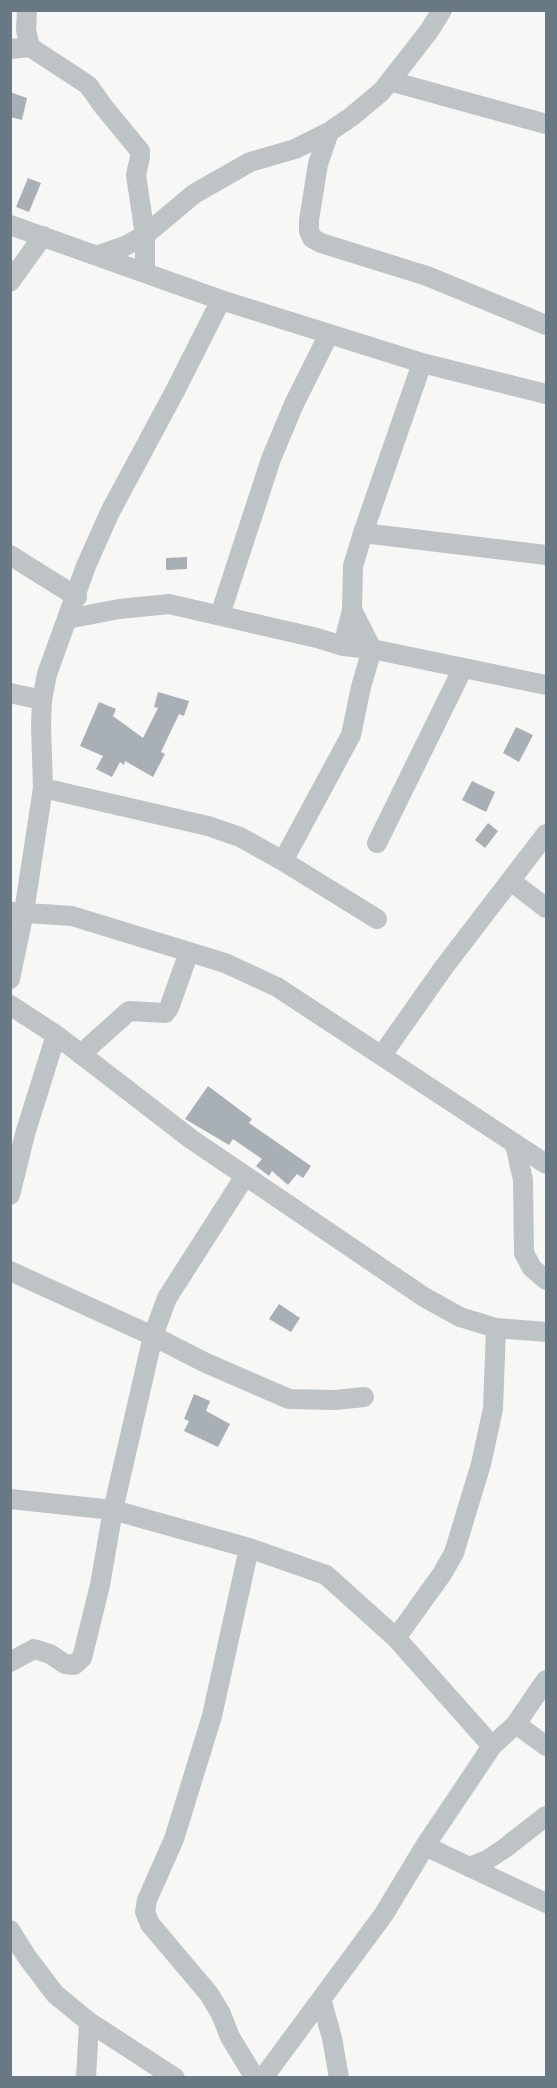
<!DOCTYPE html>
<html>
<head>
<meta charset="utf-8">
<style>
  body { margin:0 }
  #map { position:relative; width:557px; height:2088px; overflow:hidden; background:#f7f7f5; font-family:"Sofia Sans Condensed",sans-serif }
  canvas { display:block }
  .frame { position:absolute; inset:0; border:12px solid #687984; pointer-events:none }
</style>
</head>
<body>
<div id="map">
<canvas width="557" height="2088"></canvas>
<div class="frame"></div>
</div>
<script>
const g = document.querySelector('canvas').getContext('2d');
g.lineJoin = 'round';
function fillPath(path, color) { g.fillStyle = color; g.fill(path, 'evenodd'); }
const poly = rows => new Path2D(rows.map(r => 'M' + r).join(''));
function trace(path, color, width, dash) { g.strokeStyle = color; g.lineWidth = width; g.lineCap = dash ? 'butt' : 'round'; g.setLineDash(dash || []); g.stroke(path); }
fillPath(poly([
  [10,92,27,98,22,120,10,117],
  [28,178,41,183,29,212,16,207],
  [187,557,187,569,166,570,166,558],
  [158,692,189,701,184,716,179,714,161,752,165,754,153,777,125,761,124,765,120,762,112,777,96,769,103,756,80,746,99,702,116,709,113,716,143,738,158,708,154,707],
  [516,727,533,735,519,762,503,753],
  [472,781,495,792,486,812,462,800],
  [488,823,498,831,485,848,475,840],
  [208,1086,252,1119,249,1123,311,1166,303,1178,297,1174,288,1185,272,1171,269,1176,256,1166,262,1159,233,1139,229,1145,185,1119],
  [279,1304,300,1318,291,1332,269,1319],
  [194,1394,210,1401,206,1411,230,1424,218,1447,184,1431,189,1421,184,1419]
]), '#a8b0b5');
trace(poly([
  [27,10,26,30,30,47,88,85,103,106,140,151,140,157,136,175,145,235,145,272],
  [10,49,30,47],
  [390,81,546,124],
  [329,132,318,164,309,220,309,231,312,238,321,243,427,276,546,325],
  [10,225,221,300,422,363,546,394],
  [99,255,125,246,145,235,194,194,250,162,295,149,329,132,351,117,381,92,390,81,429,31,442,10],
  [10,282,43,236],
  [363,533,546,555],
  [10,555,77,597],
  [220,615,271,459,294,404,329,334],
  [67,619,119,609,169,604,317,638,343,646,372,649,546,685],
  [343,646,352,610,353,566,363,533,422,363],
  [10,693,42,700],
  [43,788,208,826,240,837,283,861,377,919],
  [377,843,463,668],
  [283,861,351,735,361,687,372,649,352,610],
  [511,881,546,908],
  [12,912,72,916,225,963,277,987,546,1164],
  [10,979,24,912,43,788,41,726,42,700,47,674,86,566,110,512,175,391,221,300],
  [10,1005,56,1035,25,1134,10,1195],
  [56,1035,191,1139,424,1297,460,1317,496,1328,546,1332],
  [81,1054,129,1011,165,1013,169,1008,189,952],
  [382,1055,444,967,546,834],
  [515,1144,523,1180,524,1253,532,1268,546,1280],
  [10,1271,153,1336,206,1363,289,1399,336,1400,364,1397],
  [10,1499,113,1510,249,1548,326,1575,396,1638,492,1746],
  [249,1548,212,1716,174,1839,147,1900,145,1912,150,1924,209,1994,221,2014,230,2037,255,2078],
  [396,1638,442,1574,454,1553,481,1464,493,1409,496,1328],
  [10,1662,34,1649,50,1654,65,1664,74,1665,82,1658,100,1585,113,1510,153,1336,167,1298,245,1176],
  [516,1724,546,1746],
  [425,1846,546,1903],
  [469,1867,487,1860,505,1848,546,1816],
  [10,1930,27,1957,55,1994,89,2022,175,2078],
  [321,1999,332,2038,339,2078],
  [86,2078,89,2022],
  [263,2078,384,1914,425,1846,492,1746,516,1724,546,1680]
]), '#bec3c6', 20);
</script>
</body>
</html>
